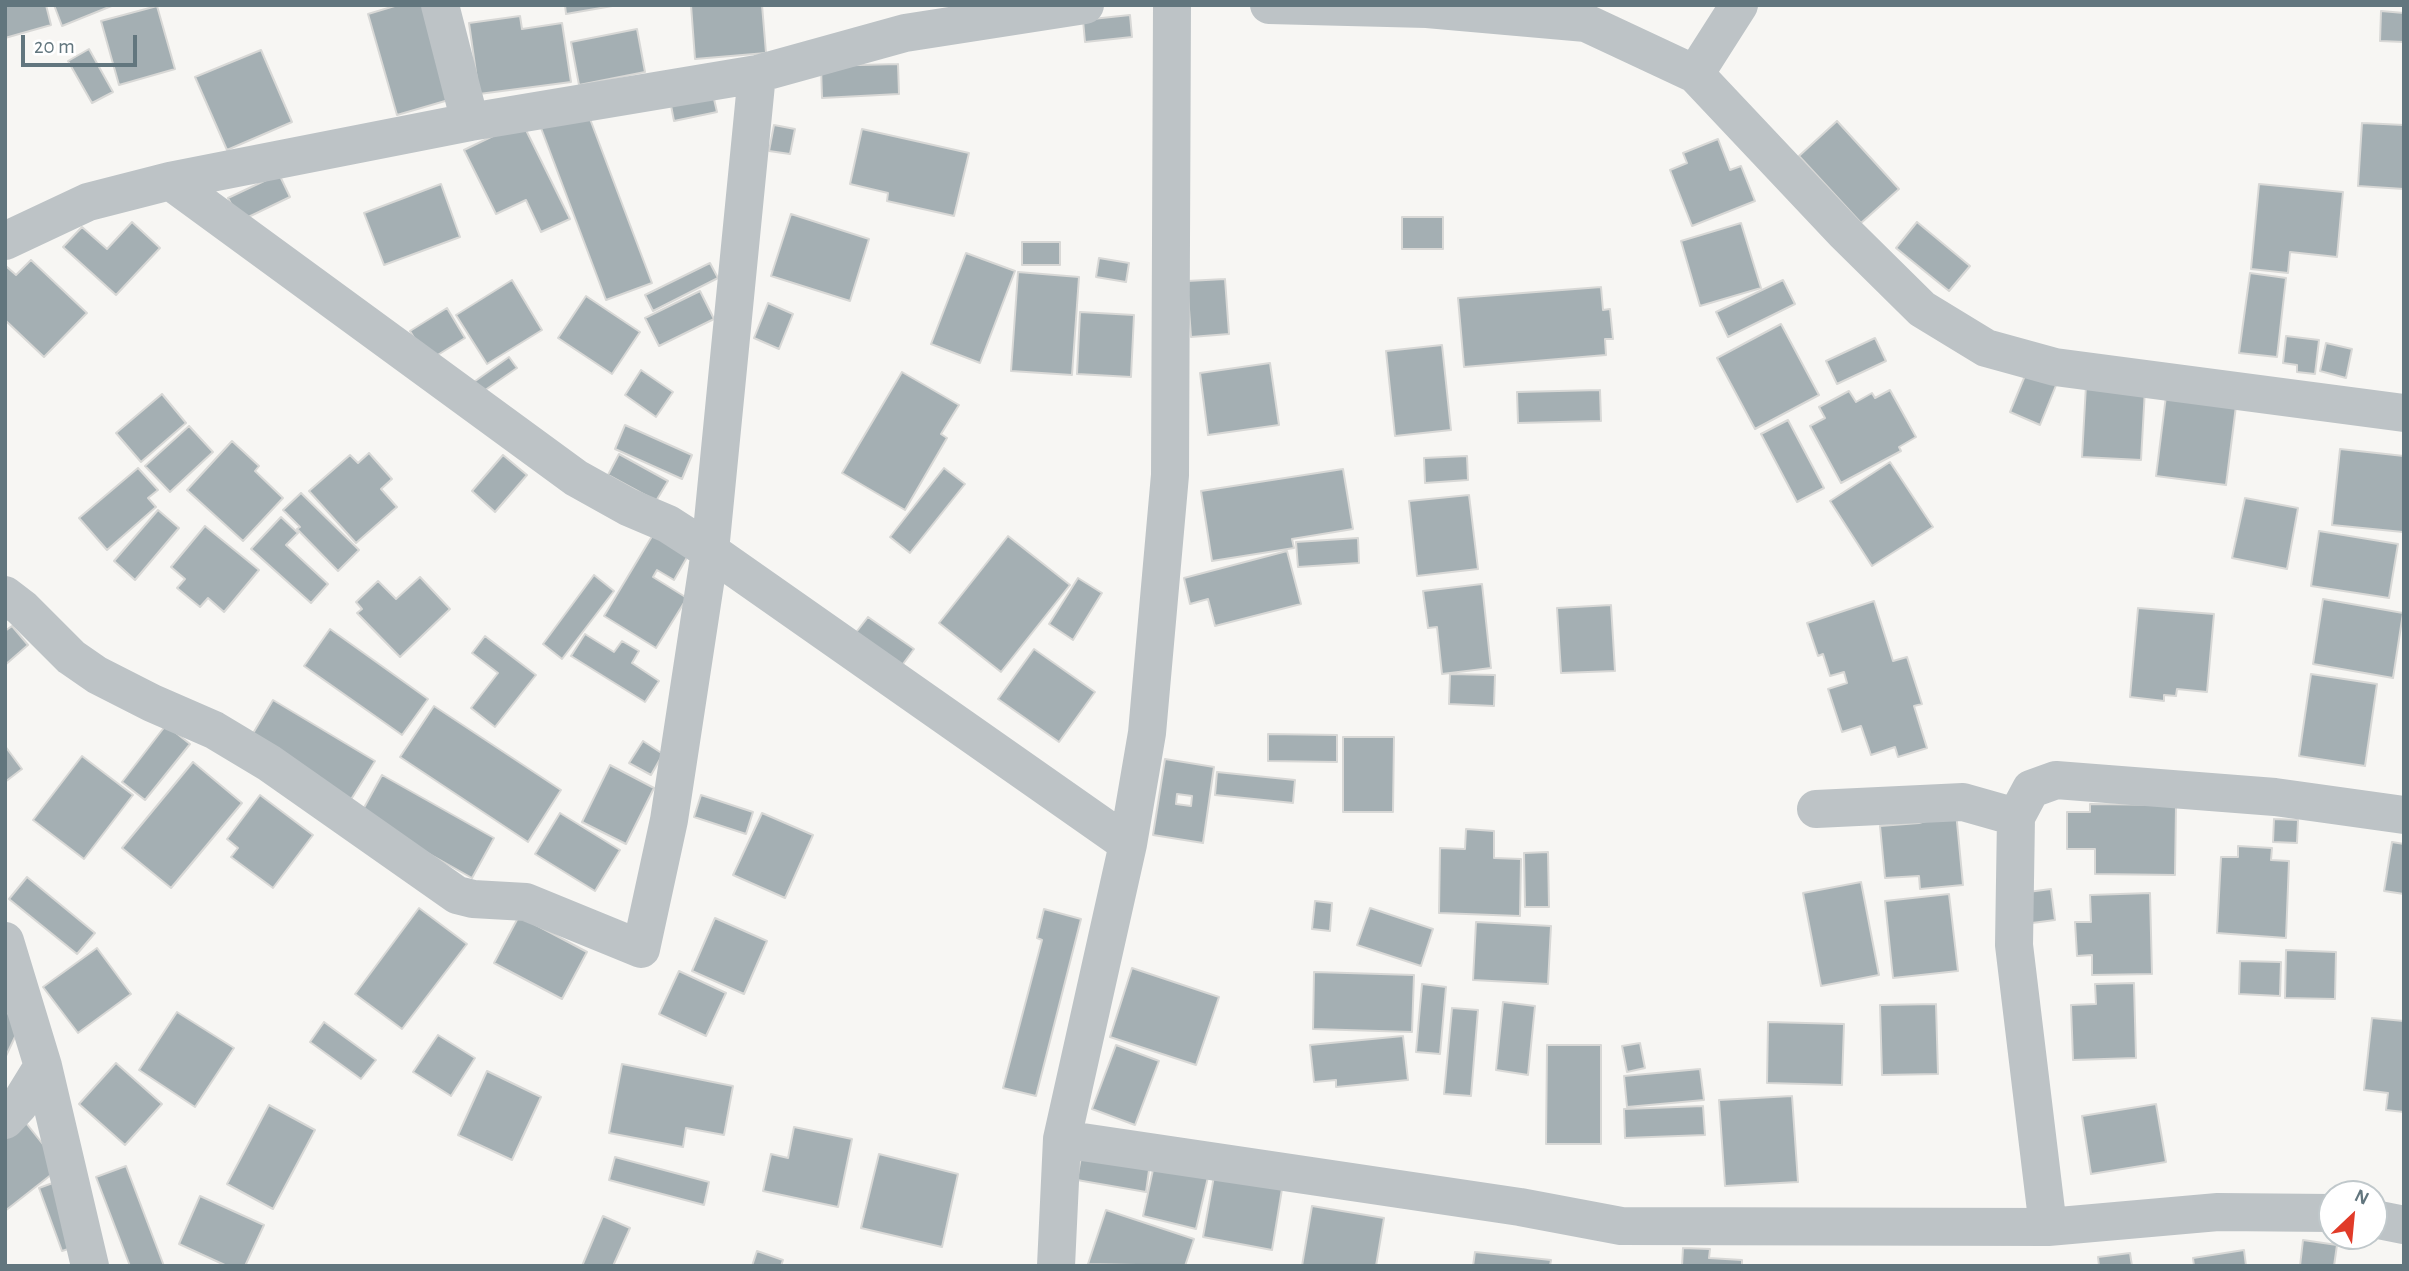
<!DOCTYPE html>
<html>
<head>
<meta charset="utf-8">
<style>
  body { margin:0 }
  #map { position:relative; width:2409px; height:1271px; overflow:hidden; background:#f7f6f3; font-family:"Alegreya Sans",sans-serif }
  canvas { display:block }
  .frame { position:absolute; inset:0; border:7px solid #62767e; pointer-events:none }
  .north { position:absolute; left:2318px; top:1180px; width:70px; height:70px; box-sizing:border-box; background:#fff; border:2px solid #c0c8cb; border-radius:50%; rotate:26deg; font-size:19px; font-weight:700; line-height:28px; text-align:center; color:#62767e }
  .north::after { content:''; display:block; margin:auto; width:24px; height:32px; background:#e13b29; clip-path:polygon(50% 0,100% 100%,50% 72%,0 100%) }
  .scale { position:absolute; left:21px; top:35px; width:116px; height:32px; box-sizing:border-box; border:4px solid #62767e; border-top:0; padding-left:9px; font-size:21px; line-height:24px; white-space:nowrap; color:#62767e; -webkit-text-stroke:5px #fff; paint-order:stroke }
</style>
</head>
<body>
<div id="map">
<canvas width="2409" height="1271"></canvas>
<div class="frame"></div>
<div class="north">N</div>
<div class="scale">20 m</div>
</div>
<script>
const g = document.querySelector('canvas').getContext('2d');
g.lineJoin = 'round';
function fillPath(path, color) { g.fillStyle = color; g.fill(path, 'evenodd'); }
const poly = rows => new Path2D(rows.map(r => 'M' + r).join(''));
function trace(path, color, width, dash) { g.strokeStyle = color; g.lineWidth = width; g.lineCap = dash ? 'butt' : 'round'; g.setLineDash(dash || []); g.stroke(path); }
const building = poly([
  [5,5,46,5,51,25,5,38,5,5],
  [54,5,114,5,62,26,54,5],
  [398,5,425,5,452,99,397,115,368,14,398,5],
  [565,5,618,5,566,14,565,5],
  [691,5,762,5,766,53,695,59,691,5],
  [157,6,175,69,119,85,101,21,157,6],
  [2381,11,2404,13,2404,42,2380,41,2381,11],
  [1130,15,1132,37,1085,42,1083,20,1130,15],
  [520,16,522,29,562,23,571,82,479,94,469,23,520,16],
  [637,29,645,72,579,85,571,42,637,29],
  [89,49,113,92,92,103,68,61,89,49],
  [261,50,292,122,227,150,195,77,261,50],
  [898,64,899,94,822,98,821,66,898,64],
  [711,86,717,112,674,121,669,95,711,86],
  [587,111,652,283,606,300,541,128,587,111],
  [1837,121,1899,189,1861,223,1799,156,1837,121],
  [522,122,570,219,541,232,526,200,496,214,464,150,522,122],
  [2362,123,2404,125,2404,189,2358,186,2362,123],
  [774,125,795,129,790,154,769,151,774,125],
  [862,129,969,153,954,216,887,201,888,193,850,184,862,129],
  [1718,139,1730,170,1741,166,1755,201,1692,226,1670,170,1687,163,1683,153,1718,139],
  [279,174,290,197,240,221,228,198,279,174],
  [441,184,460,237,384,265,364,213,441,184],
  [2259,184,2343,192,2337,257,2290,252,2288,273,2251,269,2259,184],
  [791,214,869,239,850,301,771,276,791,214],
  [1402,217,1443,217,1443,249,1402,249,1402,217],
  [132,222,160,248,116,295,63,247,82,227,107,249,132,222],
  [1917,222,1970,266,1949,291,1896,248,1917,222],
  [1741,223,1761,288,1700,306,1681,241,1741,223],
  [1022,242,1060,242,1060,265,1022,265,1022,242],
  [966,253,1015,271,980,363,931,344,966,253],
  [1099,258,1129,263,1126,282,1096,277,1099,258],
  [31,260,87,313,44,357,5,320,5,269,7,267,16,275,31,260],
  [710,263,718,278,653,311,645,295,710,263],
  [1018,272,1079,277,1072,375,1011,371,1018,272],
  [2250,273,2286,278,2277,357,2239,353,2250,273],
  [1225,279,1229,334,1191,337,1187,281,1225,279],
  [512,280,542,330,487,364,456,315,512,280],
  [1783,280,1795,304,1728,337,1716,312,1783,280],
  [1601,287,1603,310,1610,309,1613,339,1605,339,1606,355,1464,367,1458,298,1601,287],
  [700,291,714,319,659,346,645,318,700,291],
  [586,296,640,332,612,374,558,338,586,296],
  [768,303,793,314,779,349,754,338,768,303],
  [447,308,465,338,428,361,410,331,447,308],
  [1080,312,1134,315,1131,377,1077,374,1080,312],
  [1781,324,1819,395,1755,429,1717,358,1781,324],
  [2286,336,2319,340,2315,374,2297,372,2297,365,2283,363,2286,336],
  [1875,338,1886,361,1837,384,1826,361,1875,338],
  [2326,343,2352,349,2346,378,2320,371,2326,343],
  [1442,345,1451,430,1395,436,1386,351,1442,345],
  [509,357,517,368,478,395,471,384,509,357],
  [1270,363,1279,425,1208,435,1200,373,1270,363],
  [2029,366,2059,378,2040,425,2010,412,2029,366],
  [641,370,673,392,656,417,625,395,641,370],
  [902,372,959,405,941,434,947,438,905,510,842,473,902,372],
  [2086,385,2145,389,2141,460,2082,457,2086,385],
  [1600,390,1601,421,1518,423,1517,392,1600,390],
  [1890,390,1916,437,1899,447,1901,451,1841,483,1810,426,1825,418,1819,407,1849,391,1856,402,1872,393,1875,398,1890,390],
  [162,394,186,423,141,462,116,433,162,394],
  [2166,396,2236,406,2226,485,2156,476,2166,396],
  [1788,420,1824,488,1797,502,1761,434,1788,420],
  [625,425,692,455,682,479,615,449,625,425],
  [189,426,213,452,170,492,145,466,189,426],
  [232,441,259,466,255,471,283,498,243,541,187,490,232,441],
  [2340,449,2404,456,2403,532,2332,525,2340,449],
  [369,453,392,479,381,489,397,507,356,543,309,491,350,455,358,463,369,453],
  [619,454,668,481,656,501,608,475,619,454],
  [503,455,527,475,495,512,472,491,503,455],
  [1467,456,1468,480,1425,483,1424,458,1467,456],
  [1890,462,1933,527,1872,566,1830,501,1890,462],
  [138,468,158,490,148,498,156,507,107,550,79,518,138,468],
  [944,468,965,484,910,553,890,537,944,468],
  [1343,469,1353,529,1292,539,1294,548,1212,561,1201,491,1343,469],
  [301,493,359,550,338,571,297,529,300,527,283,510,301,493],
  [1469,495,1478,569,1417,576,1409,501,1469,495],
  [2245,498,2298,508,2287,569,2232,558,2245,498],
  [158,510,179,528,135,580,114,561,158,510],
  [281,517,298,533,286,545,328,584,311,603,251,549,281,517],
  [205,526,259,570,224,612,208,598,200,607,177,588,185,579,171,567,205,526],
  [2319,531,2398,544,2389,598,2311,586,2319,531],
  [654,533,689,554,674,580,657,570,653,577,687,598,656,648,604,616,654,533],
  [1008,536,1070,585,1001,672,939,623,1008,536],
  [1358,538,1359,563,1298,567,1296,542,1358,538],
  [1287,551,1301,604,1215,626,1208,599,1190,604,1184,578,1287,551],
  [594,575,614,591,562,659,543,644,594,575],
  [420,577,450,609,400,657,357,613,362,609,356,602,378,581,396,599,420,577],
  [1078,578,1102,593,1073,640,1049,624,1078,578],
  [1482,584,1491,668,1442,674,1437,627,1428,628,1423,591,1482,584],
  [2323,599,2403,613,2393,678,2313,664,2323,599],
  [1874,601,1893,661,1907,657,1922,704,1914,706,1927,748,1898,757,1895,747,1871,755,1861,726,1842,732,1828,689,1847,683,1844,672,1830,676,1823,654,1818,656,1807,623,1874,601],
  [1611,605,1615,671,1561,673,1557,608,1611,605],
  [2138,608,2214,614,2207,692,2177,689,2176,696,2164,695,2164,701,2130,697,2138,608],
  [868,617,914,649,900,668,854,635,868,617],
  [12,626,28,645,5,665,5,631,12,626],
  [330,629,428,699,402,735,304,666,330,629],
  [585,634,614,652,622,641,639,651,632,663,659,681,645,702,571,656,585,634],
  [485,636,536,675,495,727,471,708,498,673,472,653,485,636],
  [1034,649,1095,692,1059,742,998,699,1034,649],
  [1450,674,1495,675,1494,706,1449,704,1450,674],
  [2311,674,2377,684,2365,766,2299,756,2311,674],
  [273,700,375,761,350,801,249,740,273,700],
  [434,706,561,790,528,842,400,757,434,706],
  [166,725,190,744,145,800,122,782,166,725],
  [1268,734,1337,735,1337,762,1268,761,1268,734],
  [1343,737,1394,737,1393,812,1343,812,1343,737],
  [643,741,663,754,651,775,629,763,643,741],
  [5,746,22,769,5,782,5,746],
  [82,756,133,795,84,859,33,820,82,756],
  [1165,759,1214,767,1203,843,1153,835,1165,759],
  [1177,794,1192,796,1191,806,1176,804,1177,794],
  [193,762,242,803,171,888,122,848,193,762],
  [610,765,654,788,626,844,582,822,610,765],
  [1217,772,1295,780,1293,803,1215,795,1217,772],
  [382,775,494,838,472,878,360,815,382,775],
  [260,795,313,835,273,888,231,857,238,848,227,839,260,795],
  [701,795,753,812,746,834,694,817,701,795],
  [2090,804,2176,805,2175,875,2095,874,2095,849,2067,849,2067,812,2090,812,2090,804],
  [1956,812,1963,885,1920,889,1919,876,1885,878,1880,826,1919,823,1956,812],
  [560,813,620,850,595,891,535,854,560,813],
  [762,813,813,835,785,898,733,875,762,813],
  [2274,819,2298,820,2297,843,2273,842,2274,819],
  [1466,829,1494,831,1494,858,1521,859,1520,916,1439,913,1440,848,1465,849,1466,829],
  [2392,842,2404,844,2404,894,2384,891,2392,842],
  [2238,846,2272,848,2271,860,2289,861,2286,938,2217,933,2221,857,2238,857,2238,846],
  [1548,852,1549,907,1525,907,1524,853,1548,852],
  [27,877,95,933,77,954,9,899,27,877],
  [1861,882,1879,975,1821,986,1803,893,1861,882],
  [2051,889,2055,920,2032,923,2028,892,2051,889],
  [2150,893,2152,974,2092,975,2092,955,2077,956,2075,922,2091,922,2090,895,2150,893],
  [1949,894,1958,971,1893,978,1885,901,1949,894],
  [1315,901,1332,903,1330,931,1312,929,1315,901],
  [419,908,467,944,402,1029,355,994,419,908],
  [1370,908,1433,929,1421,966,1357,945,1370,908],
  [1044,909,1081,919,1036,1096,1003,1088,1042,940,1037,938,1044,909],
  [519,916,587,952,562,999,494,963,519,916],
  [715,918,767,941,744,994,692,971,715,918],
  [1476,922,1551,926,1548,984,1473,980,1476,922],
  [97,948,131,994,78,1033,43,987,97,948],
  [2286,950,2336,952,2335,999,2285,998,2286,950],
  [2240,961,2281,962,2280,996,2239,994,2240,961],
  [1132,968,1219,997,1196,1065,1110,1037,1132,968],
  [679,971,726,993,706,1036,659,1014,679,971],
  [1314,972,1414,975,1412,1032,1313,1029,1314,972],
  [2134,983,2136,1058,2073,1060,2071,1005,2096,1004,2095,984,2134,983],
  [1422,984,1446,987,1440,1054,1416,1052,1422,984],
  [1503,1002,1535,1006,1528,1075,1496,1070,1503,1002],
  [1936,1004,1938,1074,1882,1075,1880,1005,1936,1004],
  [1452,1008,1478,1010,1471,1096,1444,1094,1452,1008],
  [5,1012,23,1020,5,1058,5,1012],
  [177,1012,234,1048,195,1107,139,1070,177,1012],
  [2372,1018,2404,1021,2404,1112,2386,1110,2388,1093,2364,1090,2372,1018],
  [324,1022,376,1060,361,1079,310,1042,324,1022],
  [1768,1022,1844,1024,1842,1085,1767,1083,1768,1022],
  [438,1035,475,1058,451,1096,413,1072,438,1035],
  [1403,1036,1408,1080,1336,1087,1336,1080,1314,1082,1310,1045,1403,1036],
  [1640,1043,1645,1068,1627,1072,1622,1046,1640,1043],
  [1116,1045,1159,1061,1135,1125,1092,1109,1116,1045],
  [1547,1045,1601,1045,1601,1144,1546,1144,1547,1045],
  [116,1063,162,1104,125,1145,79,1104,116,1063],
  [622,1064,733,1086,724,1135,686,1128,683,1147,609,1133,622,1064],
  [1700,1069,1704,1100,1627,1107,1624,1076,1700,1069],
  [487,1071,541,1097,512,1160,458,1135,487,1071],
  [1792,1096,1798,1182,1725,1186,1719,1100,1792,1096],
  [2156,1104,2166,1162,2091,1174,2082,1116,2156,1104],
  [269,1105,315,1130,273,1209,227,1184,269,1105],
  [1703,1106,1705,1135,1625,1138,1624,1109,1703,1106],
  [26,1123,61,1167,5,1211,5,1139,26,1123],
  [794,1127,852,1139,838,1207,763,1191,771,1154,788,1158,794,1127],
  [1082,1151,1150,1163,1146,1192,1077,1180,1082,1151],
  [879,1154,958,1174,942,1247,861,1228,879,1154],
  [615,1157,709,1182,704,1205,609,1180,615,1157],
  [1154,1165,1208,1177,1196,1229,1143,1216,1154,1165],
  [126,1166,164,1266,130,1266,96,1177,126,1166],
  [1214,1176,1282,1189,1272,1250,1203,1237,1214,1176],
  [61,1180,84,1244,62,1251,39,1188,61,1180],
  [200,1196,264,1225,245,1266,227,1266,179,1244,200,1196],
  [1312,1206,1384,1218,1376,1266,1302,1266,1312,1206],
  [1106,1210,1194,1239,1185,1266,1088,1264,1106,1210],
  [603,1216,630,1228,613,1266,582,1266,603,1216],
  [2303,1240,2337,1245,2334,1266,2300,1266,2303,1240],
  [1683,1248,1710,1249,1709,1258,1742,1260,1742,1266,1682,1266,1683,1248],
  [2244,1250,2246,1266,2194,1266,2193,1258,2244,1250],
  [757,1251,783,1260,781,1266,752,1266,757,1251],
  [1475,1252,1551,1260,1550,1266,1473,1266,1475,1252],
  [2130,1253,2132,1266,2099,1266,2098,1257,2130,1253]
]);
fillPath(building, '#a4afb3');
trace(building, '#d8d8d6', 2);
trace(poly([
  [440,5,470,122],
  [1269,5,1427,9,1586,23,1695,74,1844,232,1922,309,1986,348,2055,367,2404,413],
  [1695,74,1739,5],
  [170,181,576,478,628,507,668,524,710,551,1128,844],
  [5,241,88,202,170,181,470,122,757,74,905,33,1085,5],
  [5,595,22,608,71,657,97,675,152,703,214,730,269,763,457,895,473,899,526,902,641,949,669,820,710,551,757,74],
  [1816,809,1963,802,2016,817],
  [5,941,43,1066,90,1266],
  [5,1120,19,1105,43,1066],
  [1062,1139,1520,1207,1621,1226,2048,1227,2218,1212,2332,1213],
  [2374,1219,2404,1225],
  [2048,1227,2014,945,2016,817,2031,789,2056,780,2275,797,2404,815],
  [1056,1266,1062,1139,1128,844,1147,733,1170,475,1172,5]
]), '#bdc3c6', 38);
</script>
</body>
</html>
